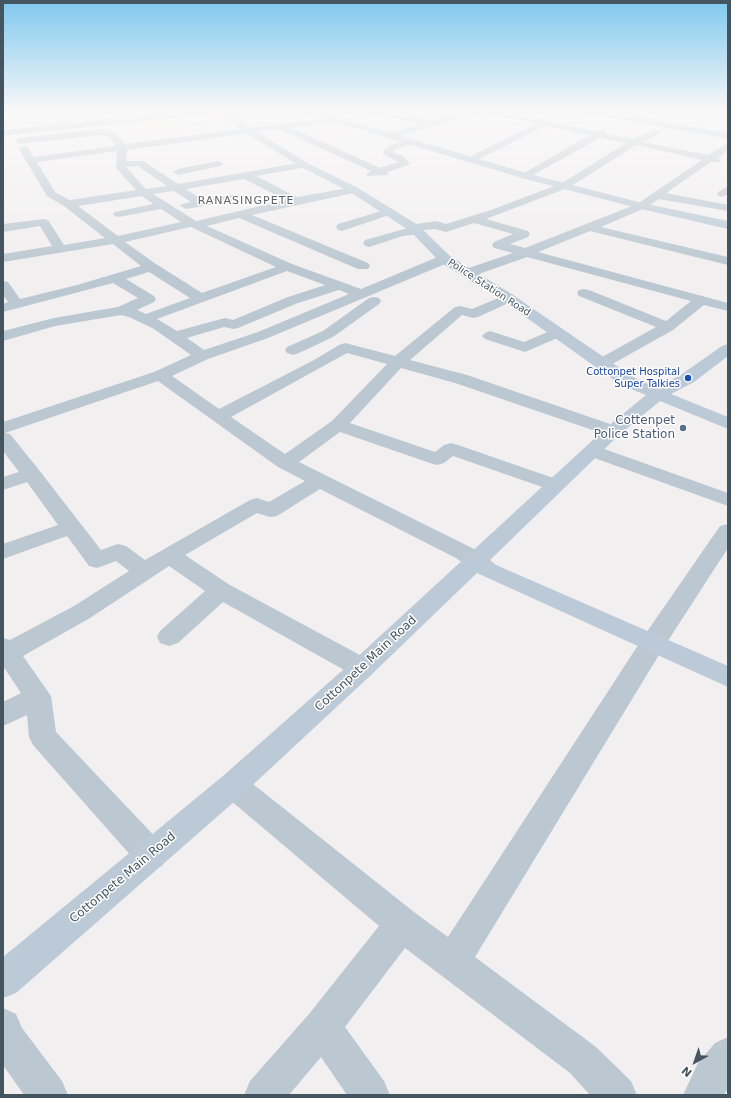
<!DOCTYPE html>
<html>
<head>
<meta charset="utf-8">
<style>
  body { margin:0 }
  #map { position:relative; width:731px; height:1098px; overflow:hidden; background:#f2eff0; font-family:"DejaVu Sans",sans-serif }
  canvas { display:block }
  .frame { position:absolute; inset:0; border:4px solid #455560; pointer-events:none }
  .north { position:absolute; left:675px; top:1042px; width:40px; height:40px; -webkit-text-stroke:3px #fff; paint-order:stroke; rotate:220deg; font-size:11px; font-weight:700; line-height:16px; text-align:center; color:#455560 }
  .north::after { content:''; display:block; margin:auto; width:14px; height:18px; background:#455560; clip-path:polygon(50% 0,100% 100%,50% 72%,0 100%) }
</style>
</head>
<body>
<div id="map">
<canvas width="731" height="1098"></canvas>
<div class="frame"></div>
<div class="north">N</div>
</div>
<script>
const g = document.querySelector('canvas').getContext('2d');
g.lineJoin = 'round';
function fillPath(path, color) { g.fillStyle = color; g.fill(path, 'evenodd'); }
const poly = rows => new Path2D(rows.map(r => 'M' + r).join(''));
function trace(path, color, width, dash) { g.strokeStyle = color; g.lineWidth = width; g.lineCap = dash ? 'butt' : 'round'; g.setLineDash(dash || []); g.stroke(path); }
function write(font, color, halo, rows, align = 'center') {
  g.font = font + ' "DejaVu Sans",sans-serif'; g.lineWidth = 3; g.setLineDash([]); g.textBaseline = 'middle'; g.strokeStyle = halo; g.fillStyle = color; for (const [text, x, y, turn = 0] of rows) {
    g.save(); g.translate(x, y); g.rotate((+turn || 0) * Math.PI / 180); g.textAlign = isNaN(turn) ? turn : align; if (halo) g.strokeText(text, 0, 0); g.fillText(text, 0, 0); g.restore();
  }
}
fillPath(poly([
  [221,114,226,118,3,144,3,135]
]), '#fef6e8');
fillPath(poly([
  [54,112,62,112,72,124,71,126,65,126,54,112],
  [369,112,385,112,431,121,465,112,478,112,477,114,389,139,385,136,386,134,421,124,373,114,369,112],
  [490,112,505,112,597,132,603,129,606,130,606,134,633,139,656,129,660,132,659,134,643,142,708,155,728,143,728,150,718,158,721,160,719,162,711,162,666,193,728,205,728,211,659,199,645,208,601,227,728,257,728,265,590,231,538,252,728,303,728,311,704,305,673,330,607,367,601,369,595,367,593,364,595,361,656,327,579,296,577,293,579,290,584,289,589,290,666,321,691,301,527,257,473,276,463,276,461,273,463,270,513,253,494,248,492,245,494,242,513,234,474,223,446,232,435,229,423,230,421,234,403,236,369,247,365,246,363,243,365,240,408,228,410,225,436,221,446,224,491,210,562,183,626,143,600,138,526,179,521,176,522,174,590,135,545,126,473,162,467,162,465,160,467,158,536,124,491,114,490,112],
  [636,145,702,160,637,204,525,248,510,244,528,237,530,234,528,231,486,219,570,187,636,145],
  [587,112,605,112,728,133,728,139,591,114,587,112],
  [334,117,338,120,337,122,292,128,380,168,398,162,385,155,383,153,385,149,390,145,411,139,414,140,416,142,414,144,396,149,393,152,403,156,410,163,408,165,388,172,388,175,367,176,366,174,371,171,279,129,127,150,126,161,143,161,178,184,304,162,307,163,309,165,307,167,256,176,297,197,354,187,358,188,359,190,358,192,252,215,368,263,370,266,368,269,358,269,239,218,207,226,292,264,361,289,440,256,445,255,450,256,451,259,450,262,268,338,208,359,172,376,219,409,314,360,339,345,345,343,395,356,455,307,460,306,472,309,508,294,513,295,515,298,513,301,478,317,473,318,462,315,410,360,467,375,619,427,622,431,619,435,613,436,607,435,455,383,401,368,350,423,435,452,444,445,451,443,458,445,562,481,565,485,562,489,555,491,548,489,453,456,444,463,437,465,430,463,340,432,299,462,472,548,483,556,486,561,483,566,475,568,467,566,456,558,320,489,277,516,270,517,257,513,185,555,230,585,371,661,375,668,371,675,362,678,353,675,223,602,178,643,169,646,160,643,157,637,160,631,205,591,169,566,90,618,23,656,51,696,56,732,162,844,167,855,162,866,151,870,140,866,33,745,29,737,27,715,3,726,3,702,21,693,3,666,3,638,10,640,74,606,129,571,116,561,97,568,89,566,67,536,3,559,3,544,58,525,27,482,3,490,3,477,19,472,3,451,3,422,154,372,191,355,154,329,129,317,121,315,55,326,3,341,3,331,54,318,118,307,138,298,113,283,3,312,3,304,8,302,3,295,3,281,8,282,20,299,77,285,141,266,113,244,3,262,3,254,52,246,40,226,3,232,3,224,44,219,48,220,64,245,105,238,64,206,47,196,19,149,21,147,27,147,34,157,116,146,109,137,102,135,19,144,14,141,19,138,102,129,115,133,125,144,334,117],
  [117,151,116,168,136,190,70,200,55,192,37,162,117,151],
  [138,166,167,186,146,189,126,167,138,166],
  [244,179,286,200,196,221,153,194,174,191,191,202,182,204,180,206,186,209,238,200,243,197,238,194,203,200,186,189,244,179],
  [142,196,153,204,115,212,113,214,115,216,119,217,161,209,181,222,118,236,78,206,142,196],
  [190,227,191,227,276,267,202,293,156,264,125,242,190,227],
  [287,271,325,285,288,297,233,320,225,318,177,331,157,319,287,271],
  [149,272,190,298,146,314,137,310,154,302,156,299,154,296,126,279,149,272],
  [339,290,349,294,258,332,204,350,187,338,224,327,233,329,238,328,298,303,339,290],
  [347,353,387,364,332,421,285,454,231,417,347,353],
  [158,381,278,467,305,481,269,502,257,498,250,500,145,560,126,546,118,544,101,550,39,470,10,434,5,433,158,381],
  [218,161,221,162,223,164,221,166,178,175,173,172,178,169,218,161],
  [728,186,728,194,722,197,718,196,717,194,718,192,728,186],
  [388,209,392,210,394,212,392,214,342,231,338,230,336,227,338,224,388,209],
  [374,297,379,298,381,301,379,304,333,337,299,353,293,355,287,353,285,350,287,347,323,331,369,298,374,297],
  [557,328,562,330,565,333,562,336,525,352,485,339,482,336,485,333,490,331,524,342,557,328],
  [593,445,728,493,728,506,586,455,584,451,586,447,593,445],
  [728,524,728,548,662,650,475,957,596,1047,631,1081,637,1095,590,1095,570,1073,405,948,345,1027,384,1081,390,1095,347,1095,321,1057,289,1095,244,1095,250,1081,309,1014,379,926,223,794,218,785,223,776,233,772,243,776,414,912,448,937,644,636,720,526,728,524],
  [3,1008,16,1014,22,1028,62,1081,68,1095,24,1095,3,1065,3,1008],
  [728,1037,728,1088,724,1095,683,1095,698,1063,715,1043,728,1037]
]), '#bcc8d1');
fillPath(poly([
  [185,112,213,112,209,114,3,136,3,130,185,112],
  [220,112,229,112,251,128,307,163,358,188,418,225,450,256,513,295,633,377,657,388,682,374,722,346,728,344,728,356,694,382,671,394,728,417,728,429,660,401,619,435,490,560,496,565,728,666,728,687,477,573,371,675,243,794,16,993,3,998,3,957,223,776,353,661,607,427,646,395,621,385,503,301,440,262,410,231,350,192,301,167,245,132,220,112],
  [307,112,320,112,530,174,642,203,728,221,728,229,641,209,522,178,308,114,307,112]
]), '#bbcad6');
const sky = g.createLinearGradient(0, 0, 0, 266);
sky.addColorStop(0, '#7fc8ee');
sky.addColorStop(0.42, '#f9f8f8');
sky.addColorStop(1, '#f9f8f800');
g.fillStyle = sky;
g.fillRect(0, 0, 731, 266);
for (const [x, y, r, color] of [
  [688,378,4,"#1a4fb4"],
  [683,428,4,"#5c6f8a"]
]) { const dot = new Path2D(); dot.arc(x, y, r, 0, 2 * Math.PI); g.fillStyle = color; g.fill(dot); trace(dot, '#fff', 1.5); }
write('10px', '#455560', '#fff', [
  ["Police Station Road",489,288,33]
]);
write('10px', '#164399', '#fff', [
  ["Cottonpet Hospital",680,372],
  ["Super Talkies",680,384]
], 'right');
g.letterSpacing = '1px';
write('11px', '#5b6166', '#fff', [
  ["RANASINGPETE",246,201]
]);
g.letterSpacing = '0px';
write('12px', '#4e5e75', '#fff', [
  ["Cottenpet",675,421],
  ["Police Station",675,435]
], 'right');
write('12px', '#455560', '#fff', [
  ["Cottonpete Main Road",366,664,-43],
  ["Cottonpete Main Road",123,878,-40]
]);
</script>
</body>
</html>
